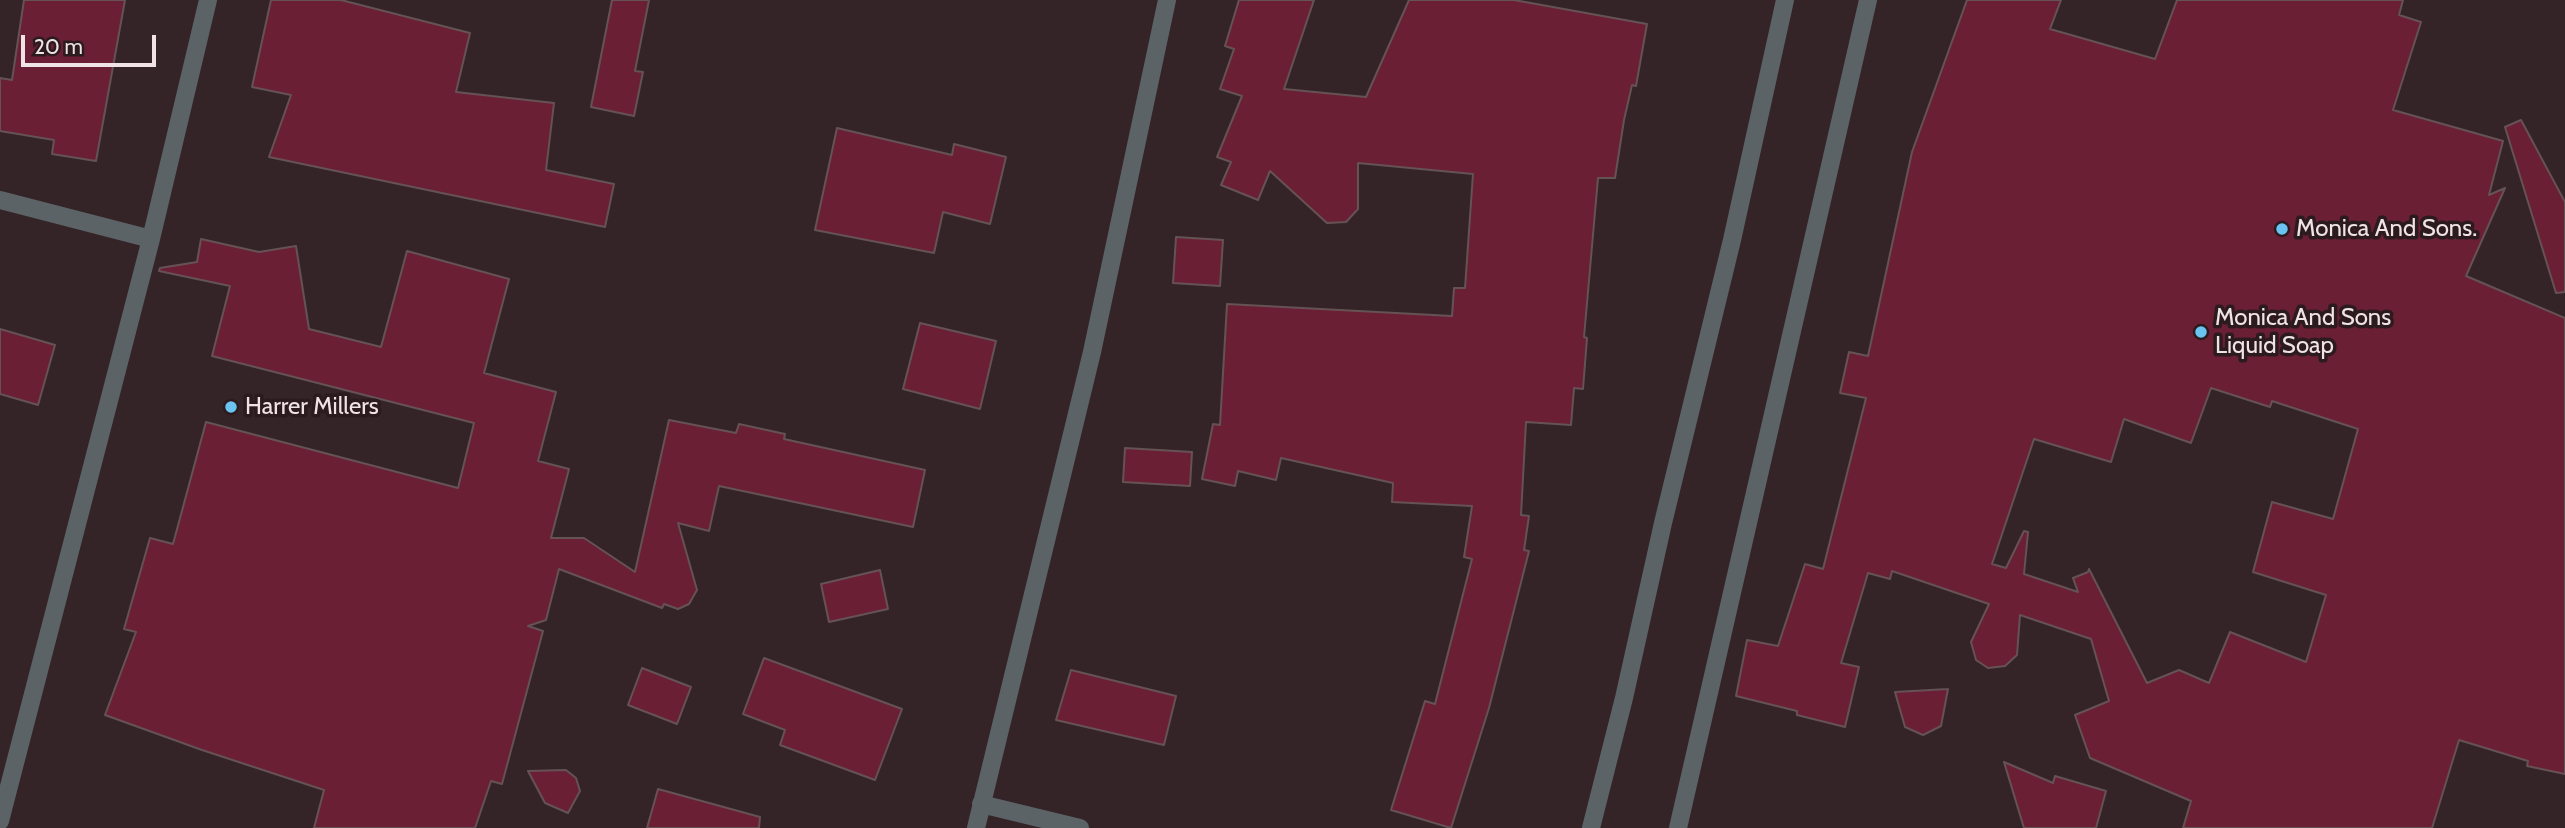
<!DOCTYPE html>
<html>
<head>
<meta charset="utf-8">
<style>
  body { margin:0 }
  #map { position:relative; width:2565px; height:828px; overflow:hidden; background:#352427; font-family:Cabin,sans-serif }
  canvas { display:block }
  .scale { position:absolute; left:21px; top:35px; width:135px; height:32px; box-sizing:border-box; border:4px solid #efe3e5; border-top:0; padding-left:9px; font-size:21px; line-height:24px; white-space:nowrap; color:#efe3e5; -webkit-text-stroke:5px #2b1b1e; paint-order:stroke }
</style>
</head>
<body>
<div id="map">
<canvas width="2565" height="828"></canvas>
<div class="scale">20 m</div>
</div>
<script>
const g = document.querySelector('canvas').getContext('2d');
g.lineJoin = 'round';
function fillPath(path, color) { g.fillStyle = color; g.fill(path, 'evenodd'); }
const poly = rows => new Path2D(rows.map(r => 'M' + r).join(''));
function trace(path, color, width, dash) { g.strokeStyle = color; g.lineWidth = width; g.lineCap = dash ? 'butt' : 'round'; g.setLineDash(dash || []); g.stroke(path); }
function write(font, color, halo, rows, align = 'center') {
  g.font = font + ' Cabin,sans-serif'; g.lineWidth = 7; g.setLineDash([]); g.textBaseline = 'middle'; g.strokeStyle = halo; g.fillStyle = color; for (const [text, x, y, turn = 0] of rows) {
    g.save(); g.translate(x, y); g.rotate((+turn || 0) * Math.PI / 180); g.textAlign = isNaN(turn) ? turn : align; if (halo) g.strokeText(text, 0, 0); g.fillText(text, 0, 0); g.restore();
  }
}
const building = poly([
  [24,0,125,0,96,161,52,154,54,140,0,131,0,78,12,80,24,0],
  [271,0,341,0,470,33,456,92,554,103,546,170,614,184,605,227,269,157,291,95,252,87,271,0],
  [612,0,649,0,635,71,643,72,634,116,591,107,612,0],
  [1239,0,1314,0,1284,89,1366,97,1409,0,1514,0,1647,24,1636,86,1632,85,1624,120,1615,178,1598,178,1584,337,1587,338,1583,389,1574,388,1571,425,1526,422,1521,515,1529,516,1524,550,1529,551,1489,708,1451,828,1391,810,1425,701,1435,704,1472,559,1464,557,1472,506,1392,502,1393,483,1281,458,1276,480,1238,471,1235,486,1202,479,1213,424,1220,425,1227,304,1452,316,1454,288,1465,288,1473,174,1358,163,1358,209,1346,222,1327,223,1270,171,1258,200,1221,185,1231,162,1217,157,1242,96,1220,89,1234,49,1225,46,1239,0],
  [1967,0,2061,0,2050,29,2155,59,2177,0,2403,0,2399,15,2421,22,2393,110,2503,141,2489,195,2505,188,2466,276,2565,318,2565,774,2527,766,2528,761,2459,740,2432,828,2183,828,2191,801,2090,758,2075,715,2109,701,2091,639,2020,615,2017,655,2005,666,1988,668,1976,660,1971,642,1989,604,1892,571,1890,579,1868,573,1841,663,1859,667,1845,727,1797,715,1797,711,1736,696,1747,640,1778,646,1805,564,1823,569,1866,398,1840,393,1849,352,1868,356,1912,152,1967,0],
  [2211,388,2270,407,2272,401,2358,429,2333,519,2272,502,2253,572,2326,595,2306,662,2230,632,2209,683,2179,670,2147,683,2089,569,2088,572,2073,578,2078,592,2024,574,2028,532,2024,531,2006,568,1992,564,2034,439,2111,462,2124,419,2191,443,2211,388],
  [2521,120,2565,202,2565,292,2556,293,2505,127,2521,120],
  [837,128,952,155,954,144,1006,157,990,224,943,212,934,253,815,230,837,128],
  [1176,237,1223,240,1220,286,1173,283,1176,237],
  [201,239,259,252,296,246,309,329,381,347,407,251,509,279,484,373,556,392,538,461,569,469,551,538,584,538,635,572,669,420,736,433,739,424,785,434,784,439,925,470,913,527,719,486,709,531,678,523,697,590,689,604,678,609,664,604,662,608,559,569,546,620,528,626,543,631,502,784,491,781,475,828,314,828,324,790,202,750,105,715,136,632,124,629,150,538,173,544,206,422,458,488,474,423,212,356,230,286,159,271,160,268,197,262,201,239],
  [920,323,996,341,980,409,903,389,920,323],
  [0,329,55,345,38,405,0,394,0,329],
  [1125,448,1192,452,1190,486,1123,482,1125,448],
  [880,570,888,609,829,622,821,584,880,570],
  [764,658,902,709,875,780,780,745,785,730,743,714,764,658],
  [642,668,691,687,677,724,628,705,642,668],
  [1071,670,1176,696,1164,745,1056,720,1071,670],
  [1948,689,1941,726,1923,735,1905,727,1895,692,1948,689],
  [2004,762,2053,783,2055,776,2106,791,2096,828,2024,828,2004,762],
  [566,770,576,778,580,791,568,813,545,803,528,771,566,770],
  [658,789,760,817,759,828,647,828,658,789]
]);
fillPath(building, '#6a1f35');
trace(building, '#655255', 2);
trace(poly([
  [0,200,151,239],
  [981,804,1080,828],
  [0,821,151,239,208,0],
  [976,828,1092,352,1167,0],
  [1591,828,1624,698,1663,523,1732,240,1785,0],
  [1678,828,1868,0]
]), '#5b6367', 18);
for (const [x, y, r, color] of [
  [2282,229,7,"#6ac3f1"],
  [2201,332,7,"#6ac3f1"],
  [231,407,7,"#6ac3f1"]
]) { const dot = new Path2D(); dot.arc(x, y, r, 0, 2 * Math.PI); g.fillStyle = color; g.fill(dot); trace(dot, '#2b1b1e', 2.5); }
write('24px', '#efe3e5', '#2b1b1e', [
  ["Monica And Sons.",2296,229],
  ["Monica And Sons",2215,318],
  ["Liquid Soap",2215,346],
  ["Harrer Millers",245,407]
], 'left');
</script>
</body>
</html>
